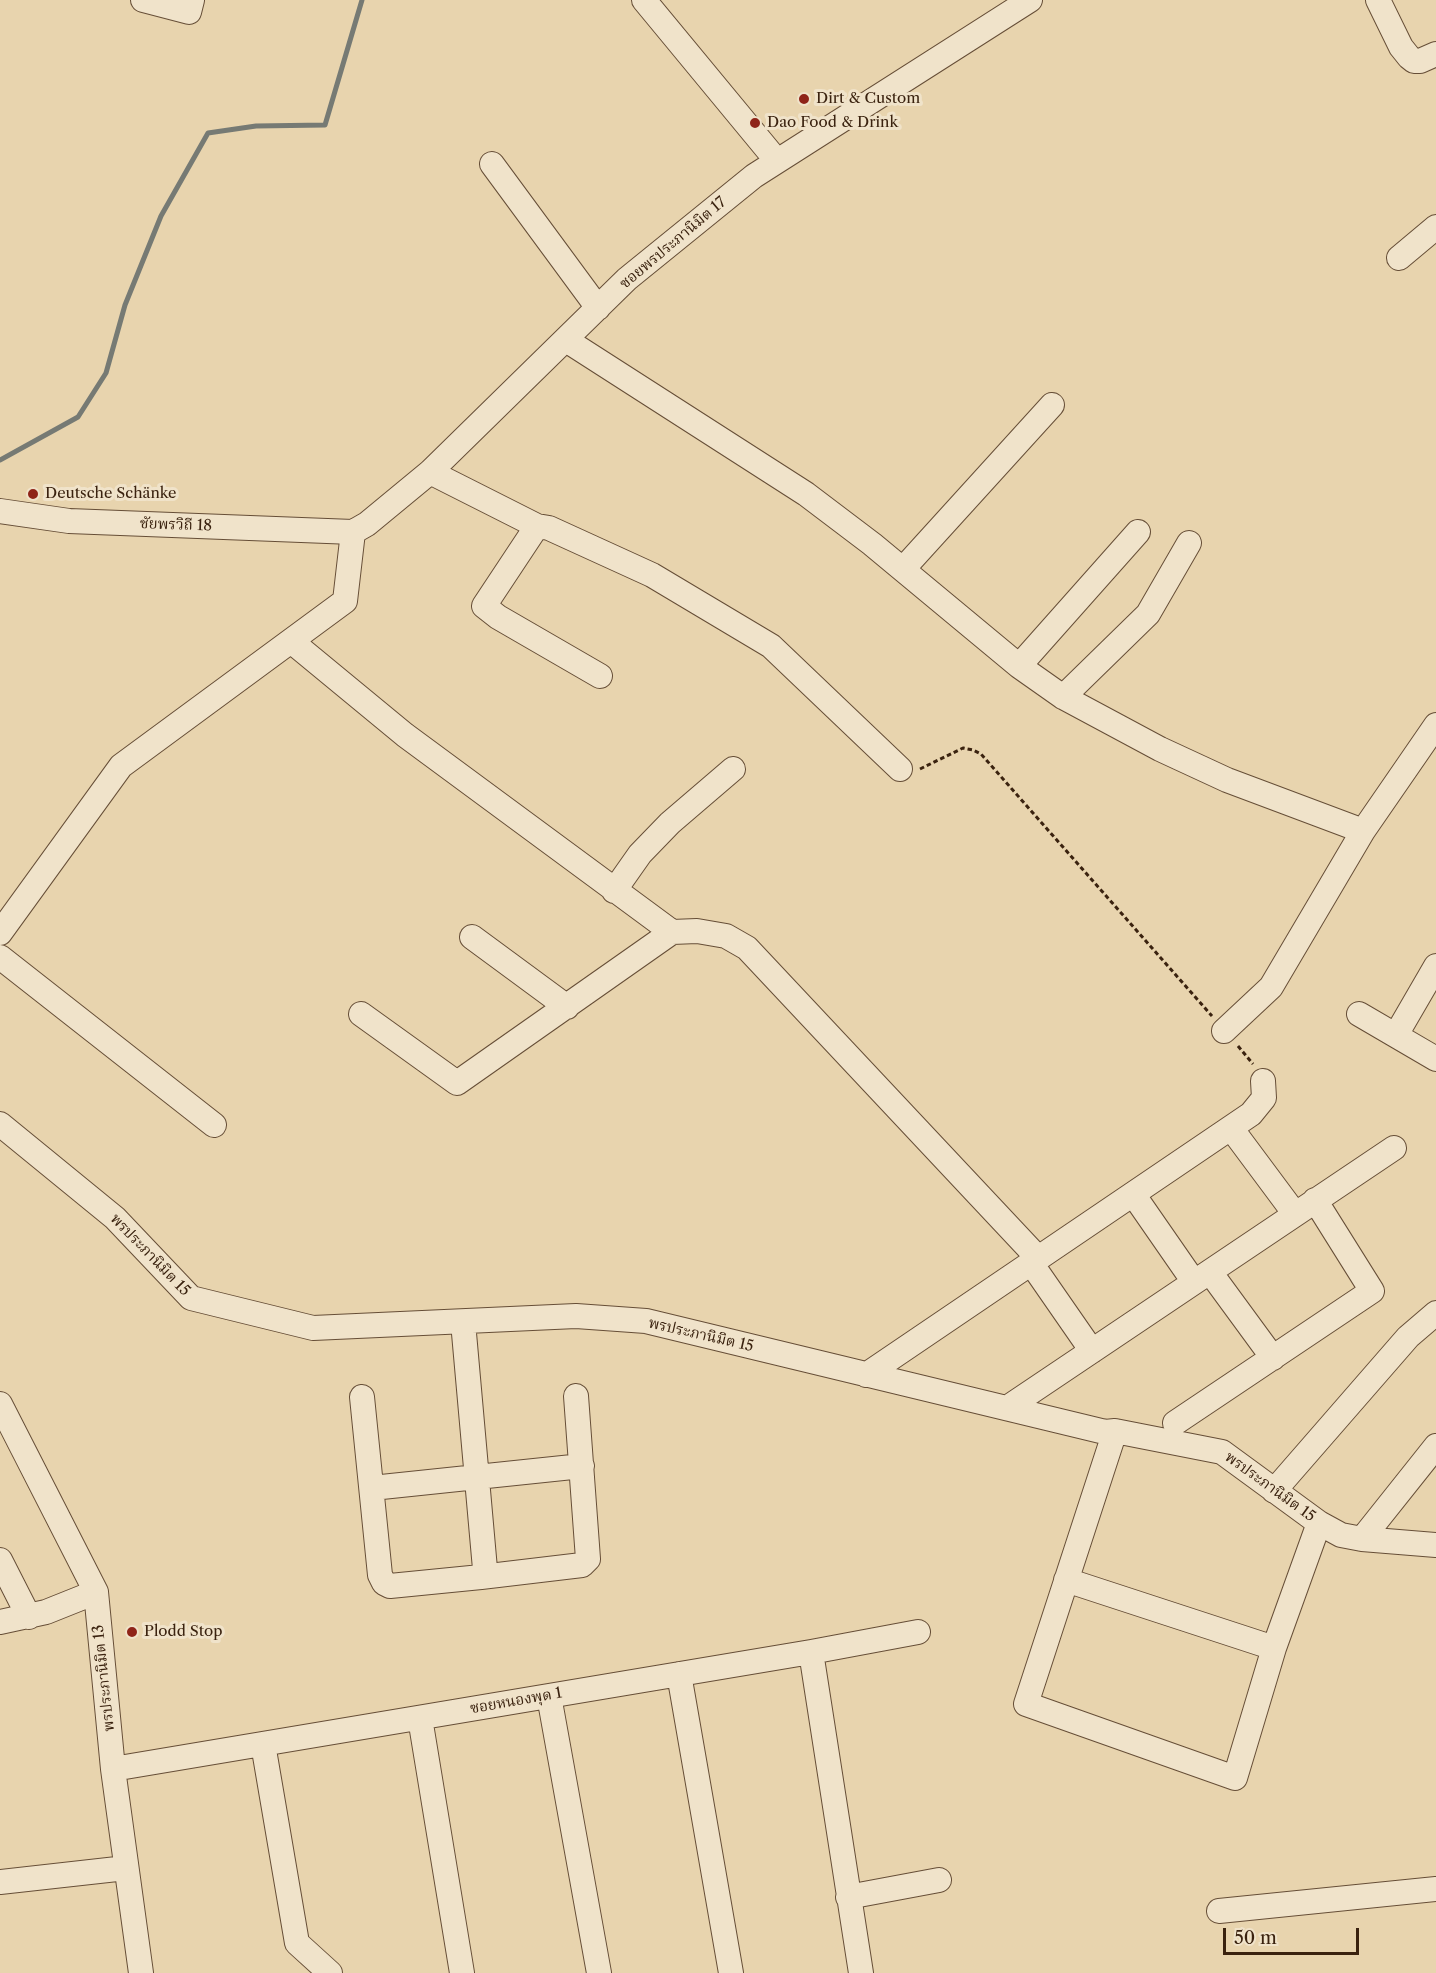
<!DOCTYPE html>
<html>
<head>
<meta charset="utf-8">
<style>
  body { margin:0 }
  #map { position:relative; width:1436px; height:1973px; overflow:hidden; background:#e8d4ae; font-family:"Libre Caslon Text",serif }
  canvas { display:block }
  .scale { position:absolute; left:1223px; top:1928px; width:136px; height:27px; box-sizing:border-box; border:3px solid #3a220f; border-top:0; padding-left:8px; font-size:18px; line-height:21px; white-space:nowrap; color:#3a220f; -webkit-text-stroke:4px #f0e3ca; paint-order:stroke }
</style>
</head>
<body>
<div id="map">
<canvas width="1436" height="1973"></canvas>
<div class="scale">50 m</div>
</div>
<script>
const g = document.querySelector('canvas').getContext('2d');
g.lineJoin = 'round';
const poly = rows => new Path2D(rows.map(r => 'M' + r).join(''));
function trace(path, color, width, dash) { g.strokeStyle = color; g.lineWidth = width; g.lineCap = dash ? 'butt' : 'round'; g.setLineDash(dash || []); g.stroke(path); }
function write(font, color, halo, rows, align = 'center') {
  g.font = font + ' "Libre Caslon Text","Noto Serif Thai",serif'; g.lineWidth = 6; g.setLineDash([]); g.textBaseline = 'middle'; g.strokeStyle = halo; g.fillStyle = color; for (const [text, x, y, turn = 0] of rows) {
    g.save(); g.translate(x, y); g.rotate((+turn || 0) * Math.PI / 180); g.textAlign = isNaN(turn) ? turn : align; if (halo) g.strokeText(text, 0, 0); g.fillText(text, 0, 0); g.restore();
  }
}
trace(poly([
  [0,460,78,417,106,373,125,305,161,216,208,133,256,126,325,125,362,0]
]), '#767a74', 5);
const minor = poly([
  [143,0,189,12,192,0],
  [644,0,777,161],
  [1378,0,1401,47,1409,57,1414,61,1420,61,1436,54],
  [492,164,598,308],
  [1399,258,1436,227],
  [566,340,806,494,872,544,1019,666,1063,697,1160,749,1227,780,1363,831],
  [430,472,537,526,549,528,652,575,771,646,900,769],
  [0,511,69,521,353,532],
  [537,526,484,606,498,617,600,676],
  [353,532,367,524,430,472,627,279,754,176,1030,0],
  [903,569,1052,405],
  [291,641,405,735,672,932],
  [1019,666,1138,532],
  [1063,697,1148,614,1189,543],
  [614,891,640,854,670,823,733,769],
  [0,933,121,766,345,601,353,532],
  [472,937,567,1007],
  [0,957,214,1125],
  [361,1014,457,1083,672,932,697,931,726,936,747,948,1038,1258],
  [1359,1014,1436,1059],
  [1224,1031,1271,987,1363,831,1436,725],
  [1396,1035,1436,966],
  [0,1124,115,1218,191,1298,313,1328,576,1316,646,1321,1105,1432,1115,1431,1222,1452,1319,1523,1341,1535,1362,1539,1436,1545],
  [1231,1128,1295,1214],
  [1133,1194,1194,1282],
  [1031,1263,1092,1351],
  [1210,1272,1273,1358],
  [866,1375,1251,1114,1264,1098,1263,1081],
  [362,1397,380,1575,384,1583,390,1586,481,1577,485,1569,463,1322],
  [0,1404,96,1592,113,1769,141,1973],
  [1007,1408,1394,1148],
  [1175,1423,1372,1291,1315,1200],
  [1115,1431,1026,1704,1235,1778,1274,1648,1319,1523],
  [372,1488,582,1466],
  [1274,1491,1408,1337,1436,1313],
  [1362,1539,1436,1446],
  [0,1560,29,1617],
  [481,1577,582,1565,588,1559,576,1396],
  [1066,1580,1274,1648],
  [0,1622,46,1612,96,1592],
  [811,1652,861,1973],
  [679,1674,731,1973],
  [549,1696,599,1973],
  [420,1718,462,1973],
  [263,1744,297,1943,330,1973],
  [113,1769,811,1652,918,1632],
  [0,1882,126,1868],
  [848,1897,939,1880],
  [1219,1911,1436,1889]
]);
trace(minor, '#664e37', 26);
trace(poly([
  [920,769,963,748,973,750,981,754,1212,1016],
  [1238,1046,1253,1064]
]), '#3a220f', 3, [4.5, 3]);
trace(minor, '#f0e3ca', 24);
for (const [x, y, r, color] of [
  [804,99,6,"#8f2418"],
  [755,123,6,"#8f2418"],
  [33,494,6,"#8f2418"],
  [132,1632,6,"#8f2418"]
]) { const dot = new Path2D(); dot.arc(x, y, r, 0, 2 * Math.PI); g.fillStyle = color; g.fill(dot); trace(dot, '#f0e3ca', 2); }
write('15px', '#3a220f', '#f0e3ca', [
  ["Dirt & Custom",816,99],
  ["Dao Food & Drink",767,123],
  ["Deutsche Schänke",45,494],
  ["Plodd Stop",144,1632]
], 'left');
write('15px', '#3a220f', '#f0e3ca', [
  ["ซอยพรประภานิมิต 17",673,243,-40],
  ["ชัยพรวิถี 18",176,525,2],
  ["พรประภานิมิต 15",150,1255,46],
  ["พรประภานิมิต 15",701,1335,13],
  ["พรประภานิมิต 15",1270,1487,36],
  ["พรประภานิมิต 13",104,1678,-96],
  ["ซอยหนองพุด 1",516,1701,-10]
]);
</script>
</body>
</html>
